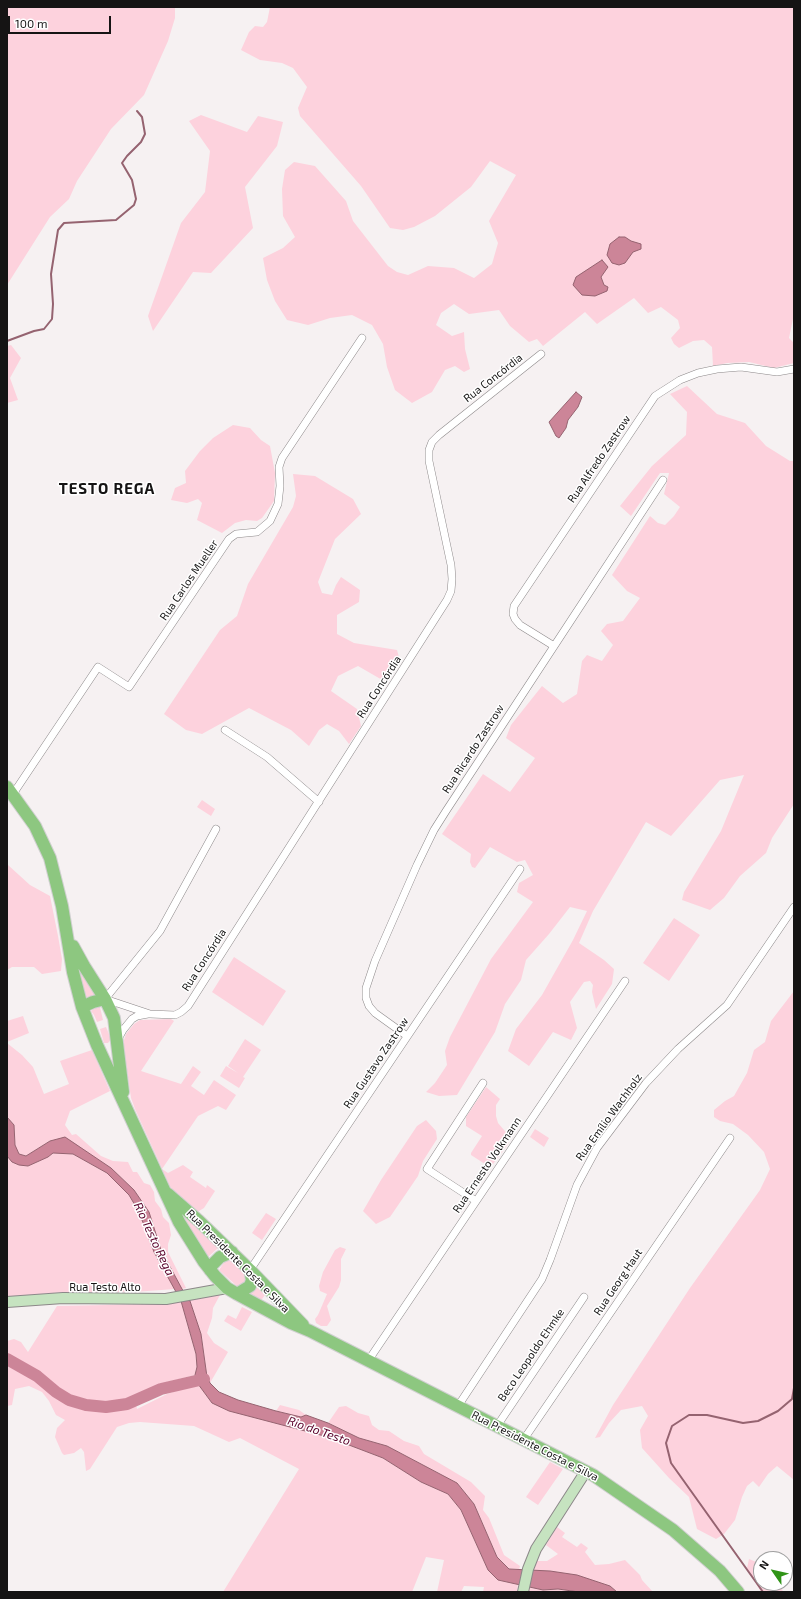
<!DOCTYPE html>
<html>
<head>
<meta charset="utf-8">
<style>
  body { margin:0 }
  #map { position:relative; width:801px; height:1599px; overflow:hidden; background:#f6f1f2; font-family:"Exo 2",sans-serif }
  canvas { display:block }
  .frame { position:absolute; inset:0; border:8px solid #151414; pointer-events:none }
  .north { position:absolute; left:753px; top:1551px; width:40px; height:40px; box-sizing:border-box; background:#fff; border:1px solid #a1a1a1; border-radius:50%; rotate:304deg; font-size:11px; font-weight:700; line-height:16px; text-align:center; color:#151414 }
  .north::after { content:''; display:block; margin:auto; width:14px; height:18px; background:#309417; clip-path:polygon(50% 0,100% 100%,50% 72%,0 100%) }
  .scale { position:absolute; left:8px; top:16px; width:103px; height:18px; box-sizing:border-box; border:2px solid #151414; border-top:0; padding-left:5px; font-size:12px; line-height:14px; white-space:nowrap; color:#151414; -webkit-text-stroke:3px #fff; paint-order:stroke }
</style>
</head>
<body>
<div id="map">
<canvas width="801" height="1599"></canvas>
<div class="frame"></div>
<div class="north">N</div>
<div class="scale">100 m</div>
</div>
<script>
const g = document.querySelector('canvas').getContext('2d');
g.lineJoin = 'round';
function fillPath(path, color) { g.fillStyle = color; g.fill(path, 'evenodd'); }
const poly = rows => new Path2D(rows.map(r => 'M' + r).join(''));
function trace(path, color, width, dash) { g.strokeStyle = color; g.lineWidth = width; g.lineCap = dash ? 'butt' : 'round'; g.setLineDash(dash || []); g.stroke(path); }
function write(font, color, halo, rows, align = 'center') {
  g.font = font + ' "Exo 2",sans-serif'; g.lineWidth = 3; g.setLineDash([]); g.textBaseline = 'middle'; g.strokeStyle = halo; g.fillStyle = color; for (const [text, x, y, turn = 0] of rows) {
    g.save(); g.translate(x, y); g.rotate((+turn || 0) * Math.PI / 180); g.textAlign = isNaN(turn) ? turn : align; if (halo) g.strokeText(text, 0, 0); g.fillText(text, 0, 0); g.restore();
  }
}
fillPath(poly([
  [7,7,175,7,175,18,168,41,144,95,111,129,77,181,69,199,50,217,7,285],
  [270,7,794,7,794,314,789,338,794,343,794,363,774,368,749,362,727,363,713,366,712,347,704,340,693,341,679,348,674,344,671,338,680,328,678,320,661,307,648,313,634,298,597,324,585,312,543,346,537,339,529,342,510,326,499,310,469,314,454,304,441,313,436,325,452,336,464,332,465,349,470,369,464,372,455,366,445,370,432,392,412,403,395,390,387,367,383,344,372,325,352,315,330,318,308,325,287,320,275,301,267,280,263,258,283,248,295,237,283,216,282,189,285,170,294,162,315,166,346,201,353,221,388,266,397,272,408,275,428,266,454,268,474,278,492,264,498,243,489,221,516,175,490,161,471,187,435,216,414,227,403,230,390,228,361,186,300,116,298,108,307,87,293,68,282,63,260,60,241,50,249,32,255,26,263,27,267,22],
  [201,115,247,132,258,116,283,122,277,146,245,187,253,228,211,273,193,272,153,331,148,316,181,223,205,192,210,151,189,121],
  [11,345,21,358,10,378,18,400,7,403,7,346],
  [687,386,717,414,745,423,766,446,790,461,794,461,794,804,772,838,766,853,740,876,724,898,710,910,682,900,684,892,721,831,744,775,720,780,671,836,646,822,593,911,579,943,604,960,614,969,612,984,596,1009,592,992,593,985,590,981,584,982,570,1002,577,1028,571,1040,553,1032,529,1066,508,1051,516,1029,542,995,573,940,587,911,570,907,549,934,526,960,521,980,505,1004,495,1032,457,1095,439,1096,426,1092,435,1083,447,1065,445,1051,450,1037,491,959,533,902,517,892,519,883,533,875,525,860,517,862,490,847,475,868,472,867,470,862,471,854,442,834,483,774,510,792,535,758,506,738,511,725,542,686,563,703,577,694,582,661,587,655,602,661,613,645,601,631,607,624,623,621,640,598,627,591,612,575,650,516,658,523,665,525,674,516,680,507,664,494,669,473,660,473,631,516,620,506,652,466,686,435,687,412,670,394],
  [233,425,250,428,261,440,270,446,275,473,274,501,262,518,257,521,246,520,235,523,222,533,197,520,202,503,198,499,187,503,171,500,175,488,186,483,185,471,200,451,213,438],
  [293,474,315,476,353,499,361,514,335,539,318,582,322,593,332,595,336,585,341,577,360,590,359,602,337,615,337,634,354,643,397,650,400,661,384,681,358,666,338,676,331,691,357,709,361,726,349,744,339,731,327,724,319,730,309,746,291,730,249,708,202,734,186,730,164,714,220,630,237,616,248,584,293,507,296,496],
  [202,800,215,809,211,816,197,807],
  [7,865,8,865,30,885,50,896,58,936,62,959,61,971,42,974,34,967,12,967,7,970],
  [674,918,700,935,669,981,643,963],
  [234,957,286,991,263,1026,212,992],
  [77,961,97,996,84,1001],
  [794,991,794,1480,777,1466,768,1474,759,1487,753,1481,747,1486,742,1497,735,1520,724,1534,716,1539,697,1529,689,1497,669,1478,642,1448,640,1430,648,1416,642,1406,621,1410,609,1423,600,1437,595,1438,613,1405,690,1288,760,1190,770,1169,764,1152,748,1135,733,1124,720,1121,714,1117,714,1110,725,1101,734,1096,747,1073,754,1050,765,1042,771,1021],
  [96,1007,100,1007,103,1020,97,1022,94,1015,91,1011],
  [23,1016,29,1033,7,1042,7,1021],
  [171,1019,174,1021,141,1071,181,1084,193,1066,201,1072,191,1086,204,1095,214,1080,236,1095,226,1110,218,1106,198,1116,162,1169,168,1173,183,1165,193,1172,190,1177,206,1188,207,1185,215,1191,204,1208,199,1211,196,1211,173,1193,135,1109,131,1098,123,1043,126,1034,134,1024,140,1020],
  [106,1027,111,1039,108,1043,104,1043,100,1029],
  [245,1039,261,1050,243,1077,245,1078,239,1088,220,1076,226,1066,238,1073,228,1066],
  [7,1043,22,1055,33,1067,44,1094,69,1084,60,1061,92,1050,110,1091,70,1111,65,1125,72,1135,76,1134,101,1156,113,1161,128,1162,133,1172,137,1172,144,1183,150,1185,154,1192,155,1201,161,1209,163,1217,169,1223,171,1235,168,1244,168,1252,186,1288,182,1289,161,1250,149,1212,134,1190,111,1168,92,1156,50,1141,26,1156,19,1154,15,1145,14,1125,7,1117],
  [486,1087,500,1099,496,1105,496,1116,498,1123,510,1137,508,1144,493,1164,485,1164,471,1155,471,1153,482,1136,466,1126,466,1117],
  [426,1120,436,1131,437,1139,423,1161,418,1176,403,1198,390,1217,376,1224,363,1211,381,1180,417,1126],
  [535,1129,549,1138,544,1147,530,1137],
  [53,1153,73,1154,89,1163,107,1173,129,1195,139,1212,154,1252,175,1289,134,1292,65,1292,7,1297,7,1156,12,1162,28,1166,48,1157],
  [186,1212,218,1248,207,1258,180,1217],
  [266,1213,276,1219,262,1240,252,1233],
  [340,1247,346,1249,341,1259,341,1280,339,1287,327,1306,331,1320,327,1326,321,1326,316,1323,315,1319,318,1315,327,1294,320,1291,319,1286,323,1272,335,1250],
  [230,1260,248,1278,247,1281,238,1287,219,1270,225,1261],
  [257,1284,264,1291,265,1295,262,1299,258,1299,250,1294],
  [214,1293,220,1295,213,1308,212,1318,207,1333,214,1343,228,1352,210,1383,207,1377,201,1334,189,1298],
  [181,1301,196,1354,197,1368,195,1375,159,1384,134,1396,137,1409,167,1394,198,1384,212,1403,229,1410,328,1437,383,1458,421,1482,448,1494,461,1510,488,1570,498,1580,518,1584,517,1592,483,1592,484,1587,464,1586,461,1592,437,1592,444,1560,426,1557,412,1592,223,1592,299,1469,240,1438,229,1442,194,1426,140,1422,129,1423,117,1427,90,1469,86,1471,84,1452,81,1448,74,1453,64,1455,62,1453,55,1437,57,1428,65,1420,56,1415,49,1401,42,1392,29,1386,15,1389,12,1405,7,1406,7,1341,14,1339,21,1342,28,1352,57,1306,159,1304],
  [242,1307,252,1312,241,1331,224,1321,228,1315,236,1319],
  [280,1405,299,1410,306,1415,301,1417,276,1411],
  [346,1406,358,1413,369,1416,372,1425,379,1430,389,1431,404,1441,419,1446,424,1454,471,1482,485,1496,483,1510,489,1518,504,1555,520,1566,519,1570,509,1569,497,1557,474,1504,457,1483,387,1446,359,1438,328,1423,339,1407],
  [550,1462,563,1469,538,1505,526,1497],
  [557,1527,565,1533,562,1537,577,1547,581,1543,588,1548,585,1552,595,1565,609,1564,625,1560,640,1575,642,1580,653,1592,617,1592,610,1586,530,1570,536,1561,547,1561,558,1554,546,1545],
  [749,1559,761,1564,761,1583,780,1583,783,1592,761,1592,747,1568],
  [527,1586,543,1590,558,1589,579,1592,526,1592]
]), '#fdd2dd');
const water = poly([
  [619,237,625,237,631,241,641,244,641,249,633,252,625,263,619,265,612,263,607,255,610,244,619,237],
  [602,260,608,267,601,277,604,285,608,287,607,291,595,296,582,295,573,285,576,277,602,260],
  [576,392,582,397,578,407,568,420,566,428,559,438,556,436,549,422,576,392],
  [7,1117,14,1125,15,1145,19,1154,26,1156,50,1141,65,1137,111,1168,134,1190,149,1212,161,1250,182,1289,189,1298,201,1334,207,1377,210,1383,219,1392,238,1400,276,1411,301,1417,306,1415,328,1423,359,1438,387,1446,457,1483,474,1504,497,1557,509,1569,550,1571,577,1575,610,1586,617,1592,579,1592,558,1589,543,1590,498,1580,488,1570,461,1510,448,1494,421,1482,383,1458,328,1437,229,1411,212,1403,198,1384,195,1375,197,1367,196,1354,181,1301,154,1252,139,1212,129,1195,107,1173,73,1154,53,1153,48,1157,28,1166,19,1165,12,1162,7,1156,7,1117]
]);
fillPath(water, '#cc8598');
trace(water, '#956370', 1);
trace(poly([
  [7,341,34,331,44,329,52,319,53,304,51,274,58,230,64,223,116,220,134,205,136,199,132,180,122,163,127,156,141,142,145,134,142,117,137,111],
  [763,1592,671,1463,666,1443,672,1426,689,1415,707,1415,743,1423,758,1421,778,1411,792,1399,794,1388]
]), '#956370', 2);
trace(poly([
  [7,1359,37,1376,56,1392,69,1400,86,1405,106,1407,127,1404,161,1389,204,1379]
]), '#cc8598', 12);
const street = poly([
  [554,646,520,625,515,619,513,614,514,606,655,396,680,380,698,373,717,369,741,367,777,372,794,369],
  [225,730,267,757,319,802],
  [13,794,98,667,129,687,229,539,236,534,257,532,270,521,278,504,280,486,279,467,282,458,362,338],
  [216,829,160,931,105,999,150,1014,175,1015,181,1012,188,1006,447,600,451,591,452,579,451,565,429,461,429,450,432,442,439,435,541,354],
  [407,1036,375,1013,369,1006,366,998,366,988,375,961,417,865,434,830,446,811,663,480],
  [118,1039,123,1030,132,1019,137,1016,148,1014],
  [476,1201,427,1169,483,1083],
  [250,1270,520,869],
  [368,1361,625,981],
  [458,1406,542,1279,550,1260,577,1185,597,1148,646,1083,678,1049,727,1005,794,907],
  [497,1426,584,1297],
  [524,1439,730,1138]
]);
const secondary = poly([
  [7,1302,63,1298,166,1299,227,1288],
  [523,1592,528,1569,536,1549,586,1471]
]);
const primary = poly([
  [7,787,35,826,50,858,62,906,73,972,82,1007,97,1045,179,1222,204,1262,215,1276,227,1288,237,1294,291,1323,310,1331,593,1475,673,1530,720,1571,738,1592],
  [73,946,84,966,105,999,114,1018,123,1092],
  [82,1007,93,1002,105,999],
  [168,1194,199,1221,250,1270,303,1325],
  [210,1270,212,1265,220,1257,232,1252],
  [237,1294,250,1286,252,1280,250,1270]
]);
trace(street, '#8c8889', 8);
trace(secondary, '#8c8889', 12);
trace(primary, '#d0d0d0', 14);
trace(street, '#fff', 7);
trace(secondary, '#c6e3c0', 10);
trace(primary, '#8dc780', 12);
write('11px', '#151414', '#fff', [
  ["Rua Concórdia",493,378,-38],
  ["Rua Alfredo Zastrow",599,459,-56],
  ["Rua Carlos Mueller",189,580,-56],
  ["Rua Concórdia",379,687,-57],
  ["Rua Ricardo Zastrow",473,749,-57],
  ["Rua Concórdia",204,960,-57],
  ["Rua Gustavo Zastrow",376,1063,-56],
  ["Rua Emílio Wachholz",609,1117,-54],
  ["Rua Ernesto Volkmann",487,1165,-56],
  ["Rua Presidente Costa e Silva",238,1261,45],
  ["Rua Georg Haut",618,1282,-56],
  ["Rua Testo Alto",105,1287],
  ["Beco Leopoldo Ehmke",531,1355,-56],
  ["Rua Presidente Costa e Silva",535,1446,27]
]);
write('italic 12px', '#59012a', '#fff', [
  ["Rio Testo Rega",154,1239,65],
  ["Rio do Testo",319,1431,19]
]);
g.letterSpacing = '1px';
write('bold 15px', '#151414', '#fff', [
  ["TESTO REGA",107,489]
]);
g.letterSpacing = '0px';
</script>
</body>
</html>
